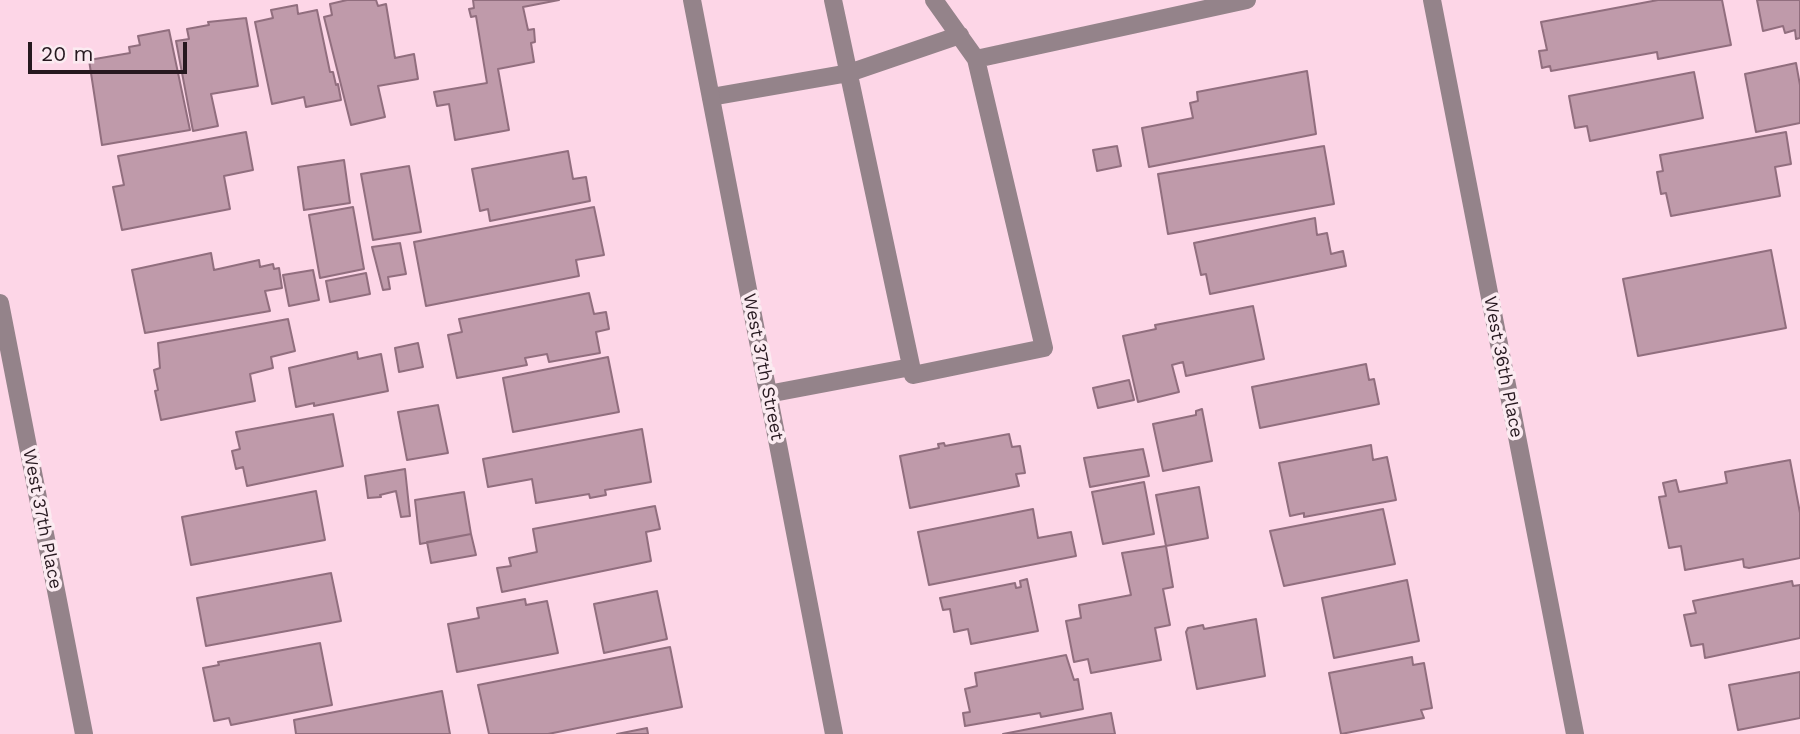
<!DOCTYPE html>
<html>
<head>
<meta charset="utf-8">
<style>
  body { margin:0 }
  #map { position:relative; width:1800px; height:734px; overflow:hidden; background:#fdd6e7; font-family:"Work Sans",sans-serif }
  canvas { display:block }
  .scale { position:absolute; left:28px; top:42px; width:159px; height:32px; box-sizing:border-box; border:4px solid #26181f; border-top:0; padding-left:9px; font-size:21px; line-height:24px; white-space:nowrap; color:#26181f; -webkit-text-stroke:5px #fbebf1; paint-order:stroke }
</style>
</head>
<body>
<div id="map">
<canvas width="1800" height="734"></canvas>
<div class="scale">20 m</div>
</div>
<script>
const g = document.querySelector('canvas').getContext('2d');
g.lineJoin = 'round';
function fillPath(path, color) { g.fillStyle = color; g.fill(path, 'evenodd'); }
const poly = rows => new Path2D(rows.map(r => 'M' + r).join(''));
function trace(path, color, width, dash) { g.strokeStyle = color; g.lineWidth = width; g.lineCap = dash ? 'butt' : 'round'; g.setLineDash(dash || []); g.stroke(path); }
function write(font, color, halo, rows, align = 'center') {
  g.font = font + ' "Work Sans",sans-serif'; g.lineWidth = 7; g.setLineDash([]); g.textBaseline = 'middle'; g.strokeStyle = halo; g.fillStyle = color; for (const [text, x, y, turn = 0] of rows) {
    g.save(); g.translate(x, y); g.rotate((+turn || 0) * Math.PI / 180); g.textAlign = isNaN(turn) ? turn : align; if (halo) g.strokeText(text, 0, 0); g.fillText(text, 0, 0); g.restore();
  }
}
const building = poly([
  [347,0,376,0,378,6,386,4,395,58,414,54,418,79,378,86,385,117,351,125,324,17,332,15,330,4,347,0],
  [473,0,559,0,523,7,528,30,534,29,535,42,531,43,534,62,498,69,509,130,455,140,449,104,437,106,434,92,487,83,476,16,471,17,469,9,474,8,473,0],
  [1658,0,1722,0,1731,45,1658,59,1657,52,1551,71,1550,66,1542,68,1539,51,1547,50,1541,22,1658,0],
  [1757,0,1800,0,1800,38,1796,39,1795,30,1785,33,1783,26,1763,31,1757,0],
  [297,5,298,14,317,10,330,72,333,72,336,85,338,84,341,100,306,107,304,97,272,104,255,22,273,18,271,10,297,5],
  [246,18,258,86,211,94,218,126,193,131,176,41,189,39,187,29,209,25,208,22,246,18],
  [169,30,190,130,102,145,89,60,130,53,129,47,140,45,138,36,169,30],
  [1796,63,1800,85,1800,123,1756,132,1745,74,1796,63],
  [1307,71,1316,134,1149,167,1142,128,1193,118,1190,103,1198,101,1197,92,1307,71],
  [1694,72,1703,118,1590,141,1587,126,1575,128,1569,96,1694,72],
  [246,132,253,170,224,176,230,209,122,230,113,187,124,185,118,156,246,132],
  [1786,132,1791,164,1775,167,1780,196,1671,216,1666,193,1661,194,1657,172,1663,171,1660,155,1786,132],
  [1117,146,1121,166,1097,171,1093,150,1117,146],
  [1324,146,1334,204,1168,234,1158,174,1324,146],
  [568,151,573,179,586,177,590,201,490,221,488,209,480,211,472,169,568,151],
  [344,160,350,203,304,210,298,167,344,160],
  [409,166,421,232,373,240,361,174,409,166],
  [353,207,364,269,320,278,309,215,353,207],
  [594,207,604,255,576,260,579,276,426,306,414,242,594,207],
  [1315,218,1317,235,1327,233,1331,254,1343,251,1346,266,1210,294,1206,274,1201,275,1194,243,1315,218],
  [400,243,406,274,388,277,390,289,383,290,372,247,400,243],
  [1771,250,1786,328,1638,356,1623,279,1771,250],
  [211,253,214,270,259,260,260,267,273,264,274,269,279,268,282,288,265,291,270,311,145,333,132,270,211,253],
  [313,270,319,300,289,306,283,275,313,270],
  [366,273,370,294,330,302,326,281,366,273],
  [589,293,594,314,606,312,609,329,596,332,600,353,549,362,547,354,525,358,527,365,457,378,448,335,462,332,459,319,589,293],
  [1253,306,1264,359,1186,376,1183,362,1172,365,1179,392,1138,402,1123,336,1156,329,1155,325,1253,306],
  [288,319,295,351,271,357,273,368,250,374,255,401,161,420,155,391,158,390,154,370,160,368,158,343,288,319],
  [418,343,423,367,399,372,395,348,418,343],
  [357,352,358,359,381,354,388,391,314,406,314,403,296,407,289,368,357,352],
  [608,357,619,412,513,432,503,378,608,357],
  [1366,364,1369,380,1374,379,1379,404,1260,428,1252,387,1366,364],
  [1129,380,1134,400,1098,408,1093,388,1129,380],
  [438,405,448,453,407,460,398,412,438,405],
  [1202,409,1212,461,1163,471,1153,424,1196,415,1196,411,1202,409],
  [333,414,343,466,247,486,243,467,236,469,232,451,240,449,236,432,333,414],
  [642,429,651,482,605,490,606,495,590,498,589,494,536,503,532,479,488,487,483,459,642,429],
  [1009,434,1012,447,1020,446,1025,473,1016,474,1019,486,910,508,900,456,939,448,938,444,944,443,945,446,1009,434],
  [1371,445,1373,460,1387,457,1396,500,1304,517,1304,513,1290,516,1279,463,1371,445],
  [1143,449,1149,476,1090,487,1084,458,1143,449],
  [1790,460,1800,513,1800,558,1749,568,1744,567,1743,559,1685,570,1681,546,1669,548,1659,497,1666,496,1663,483,1676,480,1679,492,1727,483,1725,472,1790,460],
  [405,469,410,516,401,517,396,491,380,495,381,497,368,498,365,476,405,469],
  [1144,482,1154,534,1103,544,1092,492,1144,482],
  [1199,487,1208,538,1166,546,1156,495,1199,487],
  [316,491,325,540,191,565,182,517,316,491],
  [464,492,471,534,420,544,415,500,464,492],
  [655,506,660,529,646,532,651,561,502,592,497,568,511,566,509,558,537,552,533,529,655,506],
  [1033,509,1038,538,1071,532,1076,556,929,585,918,532,1033,509],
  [1383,509,1395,564,1284,586,1270,531,1383,509],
  [471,534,476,555,431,563,427,542,471,534],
  [1166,546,1173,587,1163,589,1170,625,1155,628,1161,660,1091,673,1088,659,1074,662,1066,621,1081,618,1079,605,1131,595,1122,553,1166,546],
  [331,573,341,621,206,646,197,598,331,573],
  [1027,579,1038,631,971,644,968,629,954,632,950,609,943,610,940,598,1015,583,1016,588,1021,587,1020,581,1027,579],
  [1407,580,1419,641,1334,658,1322,598,1407,580],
  [1792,581,1793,586,1800,585,1800,638,1705,658,1703,644,1691,646,1684,615,1696,613,1693,601,1792,581],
  [657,591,667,639,604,653,594,604,657,591],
  [525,599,526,605,547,601,558,653,457,672,448,624,479,618,477,608,525,599],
  [1256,619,1265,676,1197,689,1186,632,1188,628,1203,625,1204,629,1256,619],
  [320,643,332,705,231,725,229,718,214,721,203,668,219,665,218,662,320,643],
  [670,647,682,707,548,734,489,734,478,685,670,647],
  [1066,655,1074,680,1078,679,1083,709,1041,717,1040,713,965,726,963,713,970,712,965,689,977,686,975,673,1066,655],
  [1412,657,1413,665,1424,663,1432,708,1421,710,1424,718,1341,734,1329,673,1412,657],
  [1800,672,1800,718,1738,730,1729,685,1800,672],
  [442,691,450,734,296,734,294,720,442,691],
  [1111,713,1115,734,1003,734,1111,713],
  [647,728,648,734,617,734,647,728]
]);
fillPath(building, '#bf9aaa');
trace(building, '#916e7e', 2);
trace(poly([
  [833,0,913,375,1044,348,976,59,934,0],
  [976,59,1247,0],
  [711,97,849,73,960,35],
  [768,394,911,367]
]), '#94838a', 18);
trace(poly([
  [692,0,834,734],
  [1432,0,1575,734],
  [0,303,84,734]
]), '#94838a', 18);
write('18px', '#26181f', '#fbebf1', [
  ["West 37th Street",763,367,79],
  ["West 36th Place",1503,367,79],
  ["West 37th Place",42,519,79]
]);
</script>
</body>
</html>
